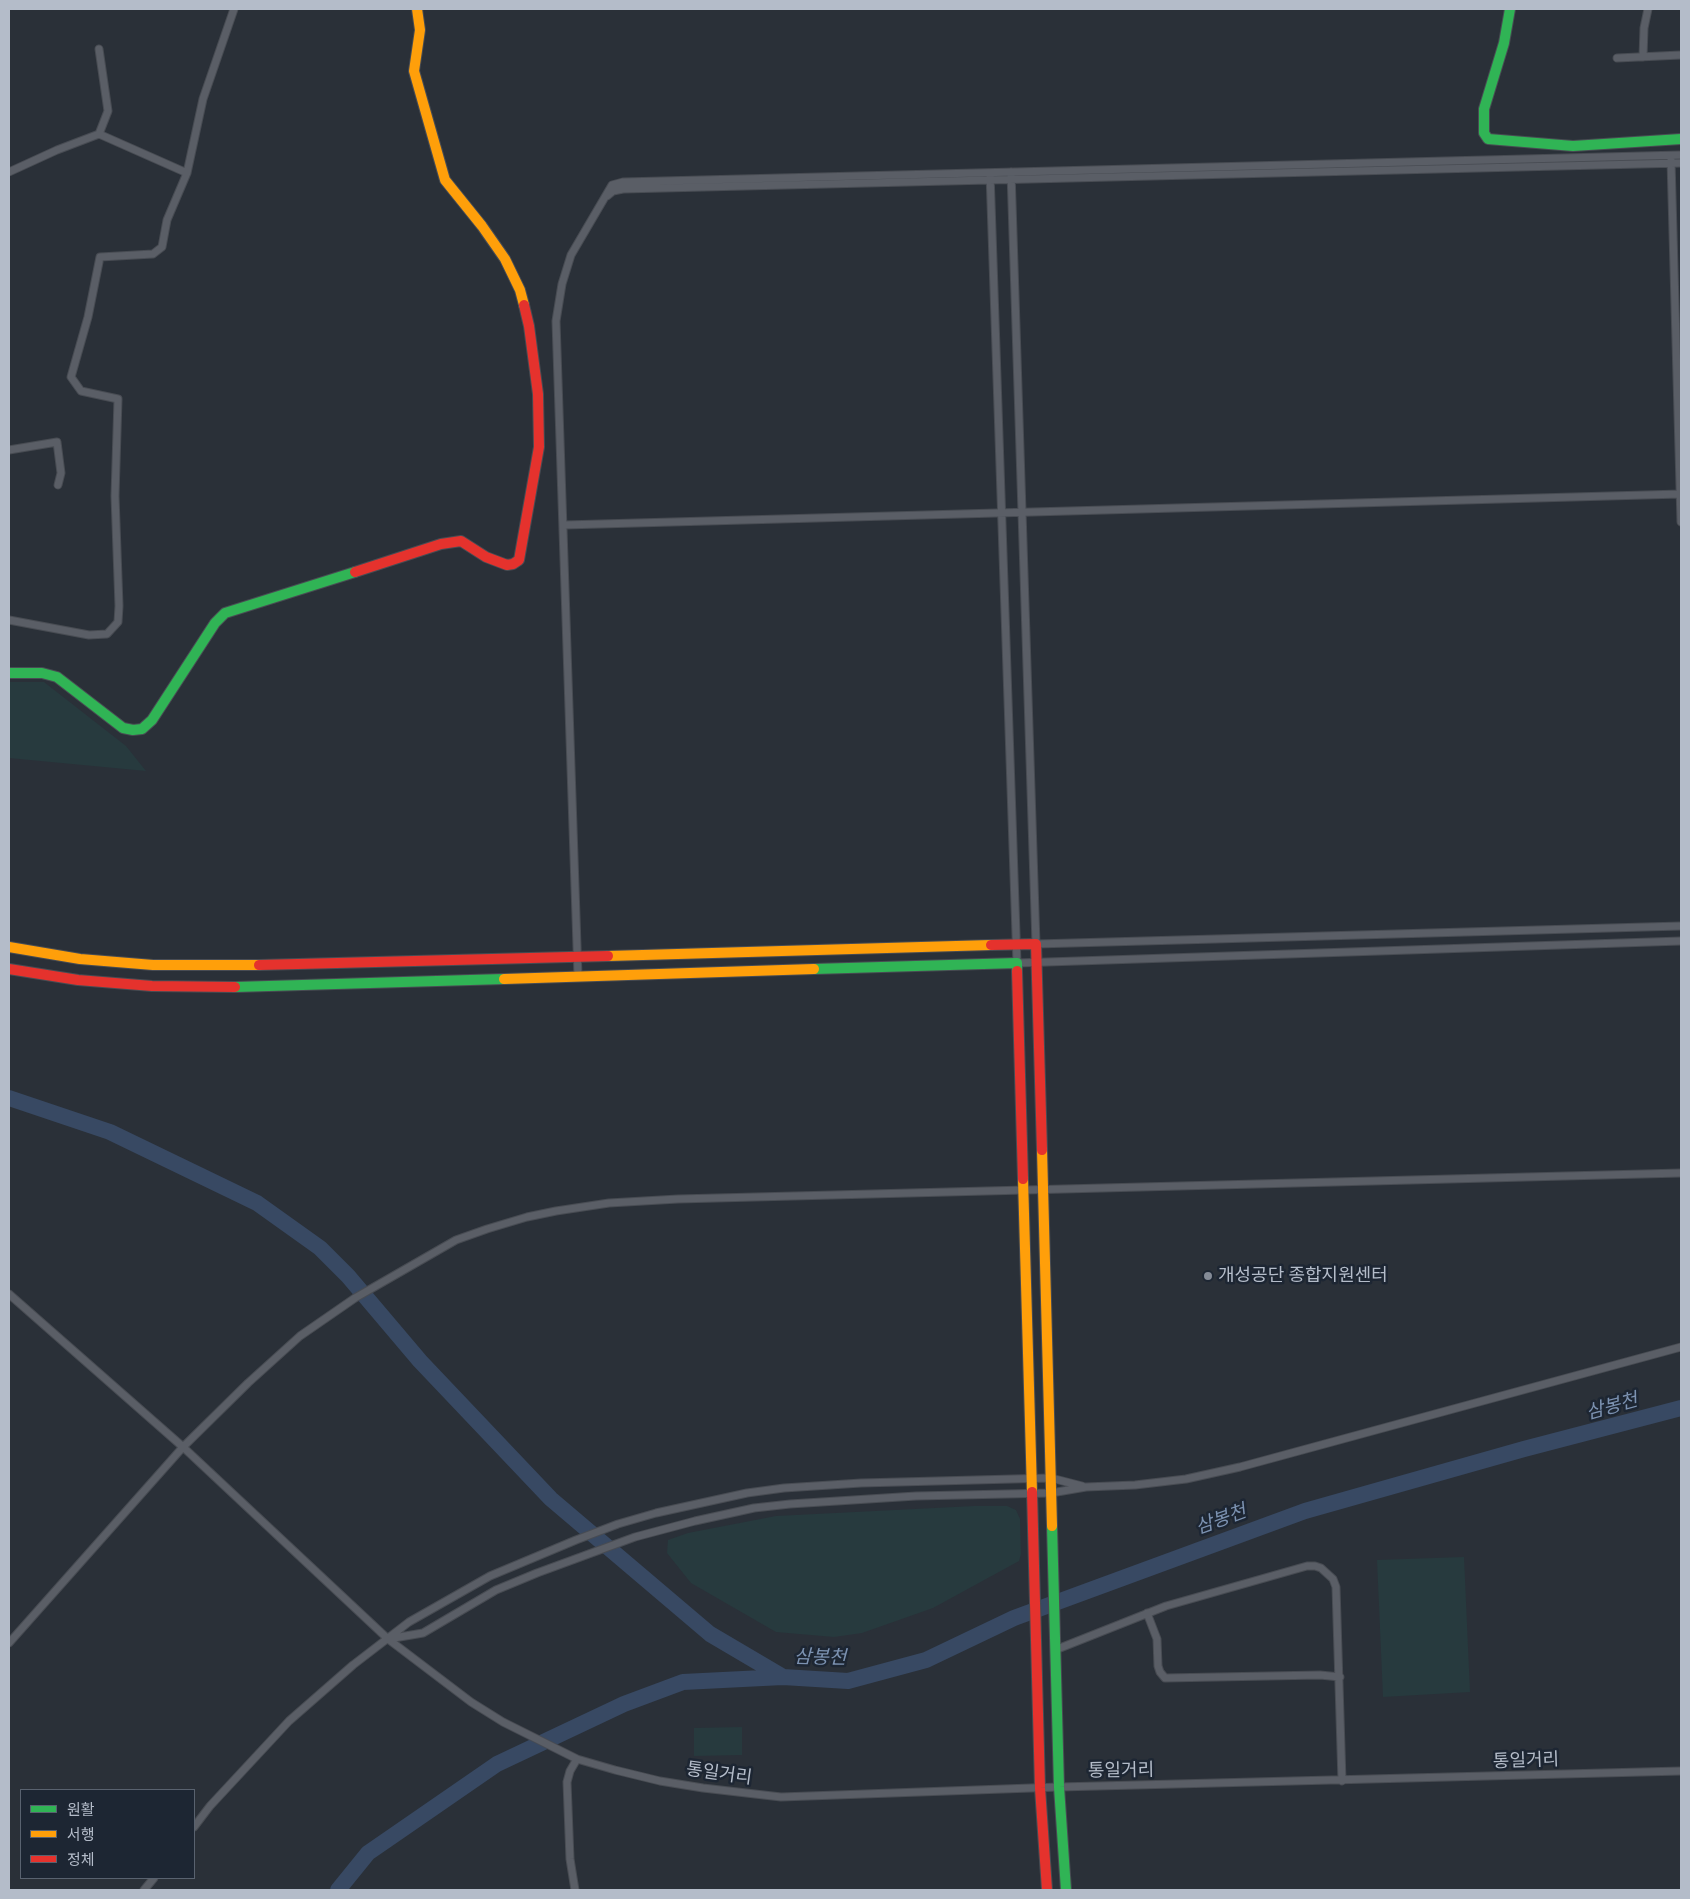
<!DOCTYPE html>
<html>
<head>
<meta charset="utf-8">
<style>
  body { margin:0 }
  #map { position:relative; width:1690px; height:1899px; overflow:hidden; background:#2a3038; font-family:"Fira Sans Condensed","Noto Sans KR",sans-serif }
  canvas { display:block }
  .frame { position:absolute; inset:0; border:10px solid #b4bcc9; pointer-events:none }
  .legend { position:absolute; left:20px; top:1789px; width:175px; height:90px; box-sizing:border-box; background:#1d2633; border:1px solid #59626f; margin:0; padding:6px 9px; list-style:none; font-size:15px; color:#b4bcc9 }
  .legend li { display:flex; align-items:center; gap:10px; height:25px }
  .legend b { width:25px; border:1px solid #59626f }
</style>
</head>
<body>
<div id="map">
<canvas width="1690" height="1899"></canvas>
<div class="frame"></div>
<ul class="legend">
<li><b style="height:6px;background:#30b455"></b>원활</li>
<li><b style="height:6px;background:#ff9f0a"></b>서행</li>
<li><b style="height:6px;background:#e5322d"></b>정체</li>
</ul>
</div>
<script>
const g = document.querySelector('canvas').getContext('2d');
g.lineJoin = 'round';
function fillPath(path, color) { g.fillStyle = color; g.fill(path, 'evenodd'); }
const poly = rows => new Path2D(rows.map(r => 'M' + r).join(''));
function trace(path, color, width, dash) { g.strokeStyle = color; g.lineWidth = width; g.lineCap = dash ? 'butt' : 'round'; g.setLineDash(dash || []); g.stroke(path); }
function write(font, color, halo, rows, align = 'center') {
  g.font = font + ' "Fira Sans Condensed","Noto Sans KR",sans-serif'; g.lineWidth = 5; g.setLineDash([]); g.textBaseline = 'middle'; g.strokeStyle = halo; g.fillStyle = color; for (const [text, x, y, turn = 0] of rows) {
    g.save(); g.translate(x, y); g.rotate((+turn || 0) * Math.PI / 180); g.textAlign = isNaN(turn) ? turn : align; if (halo) g.strokeText(text, 0, 0); g.fillText(text, 0, 0); g.restore();
  }
}
fillPath(poly([
  [9,682,44,682,126,746,146,771,9,758],
  [974,1506,1007,1506,1016,1510,1020,1519,1021,1554,1019,1561,933,1608,862,1633,834,1637,776,1632,691,1583,667,1553,668,1540,688,1533,776,1516],
  [1464,1557,1470,1692,1383,1697,1377,1560],
  [742,1727,742,1755,694,1756,694,1728]
]), '#273a3e');
trace(poly([
  [9,1098,110,1132,257,1203,320,1248,348,1276,420,1361,551,1499,710,1634,783,1677],
  [338,1890,368,1853,497,1764,624,1704,683,1682,783,1677,848,1681,926,1660,1014,1618,1305,1511,1524,1449,1681,1408]
]), '#384963', 16);
const street = poly([
  [99,49,108,111,99,134],
  [1643,57,1644,28,1648,9],
  [1617,58,1681,55],
  [1671,160,1681,522],
  [9,172,57,150,99,134,187,173],
  [1011,172,1036,944,1681,926],
  [990,173,1017,963,1681,941],
  [607,196,613,191,623,189,1681,163],
  [9,450,57,442,61,473,58,485],
  [564,525,1681,494],
  [9,620,89,635,107,634,118,622,119,606,115,496,118,399,81,391,71,377,88,317,100,257,153,254,162,247,167,220,187,173,203,99,234,9],
  [578,976,556,321,562,284,571,255,612,185,623,182,1681,155],
  [9,1294,183,1447,388,1639,471,1702,503,1722,577,1759,615,1770,660,1781,703,1788,781,1797,1059,1787,1681,1771],
  [1147,1613,1157,1639,1158,1666,1160,1672,1165,1678,1320,1675,1340,1677],
  [388,1639,423,1633,496,1590,537,1573,635,1537,695,1521,754,1508,790,1504,916,1496,1051,1493,1086,1487,1135,1485,1186,1479,1240,1467,1681,1347],
  [9,1643,183,1447,248,1383,300,1336,355,1298,456,1240,487,1229,527,1217,556,1211,609,1203,678,1199,1681,1173],
  [1055,1650,1166,1606,1307,1566,1315,1566,1321,1568,1333,1579,1336,1587,1342,1781],
  [194,1827,210,1806,289,1721,353,1665,409,1622,490,1576,576,1540,618,1524,656,1513,747,1493,784,1488,861,1483,1051,1478,1082,1486],
  [144,1890,154,1878],
  [575,1890,570,1859,567,1782,570,1771,577,1759]
]);
const fast = poly([
  [1510,9,1504,43,1484,109,1484,133,1488,139,1573,146,1681,139],
  [9,673,42,673,57,677,123,728,133,730,142,729,152,720,215,623,225,613,355,572],
  [814,969,1017,963,1017,971],
  [235,987,504,979],
  [1052,1526,1059,1787,1066,1890]
]);
const slow = poly([
  [417,9,420,30,414,71,445,180,482,226,505,259,520,290,524,305],
  [9,947,80,959,153,965,259,965],
  [608,956,991,945],
  [504,979,814,969],
  [1042,1150,1052,1526],
  [1023,1179,1032,1492]
]);
const jam = poly([
  [355,572,441,544,461,541,486,557,507,565,513,564,519,560,539,447,538,394,529,326,524,305],
  [991,945,1036,944,1042,1150],
  [259,965,608,956],
  [9,969,78,980,152,986,235,987],
  [1017,971,1023,1179],
  [1032,1492,1040,1788,1047,1890]
]);
trace(street, '#484c53', 9);
trace(fast, '#484c53', 12);
trace(slow, '#484c53', 12);
trace(jam, '#484c53', 12);
trace(street, '#5a5e66', 7);
trace(fast, '#30b455', 10);
trace(slow, '#ff9f0a', 10);
trace(jam, '#e5322d', 10);
for (const [x, y, r, color] of [
  [1208,1276,5,"#848b96"]
]) { const dot = new Path2D(); dot.arc(x, y, r, 0, 2 * Math.PI); g.fillStyle = color; g.fill(dot); trace(dot, '#1d2633', 2); }
write('18px', '#b4bcc9', '#1d2633', [
  ["개성공단 종합지원센터",1218,1276]
], 'left');
write('18px', '#b4bcc9', '#1d2633', [
  ["통일거리",1526,1761,-2],
  ["통일거리",1121,1771,-1],
  ["통일거리",719,1774,8]
]);
write('italic 19px', '#7c92b1', '#1d2633', [
  ["삼봉천",1612,1407,-15],
  ["삼봉천",1221,1520,-20],
  ["삼봉천",820,1658,1]
]);
</script>
</body>
</html>
